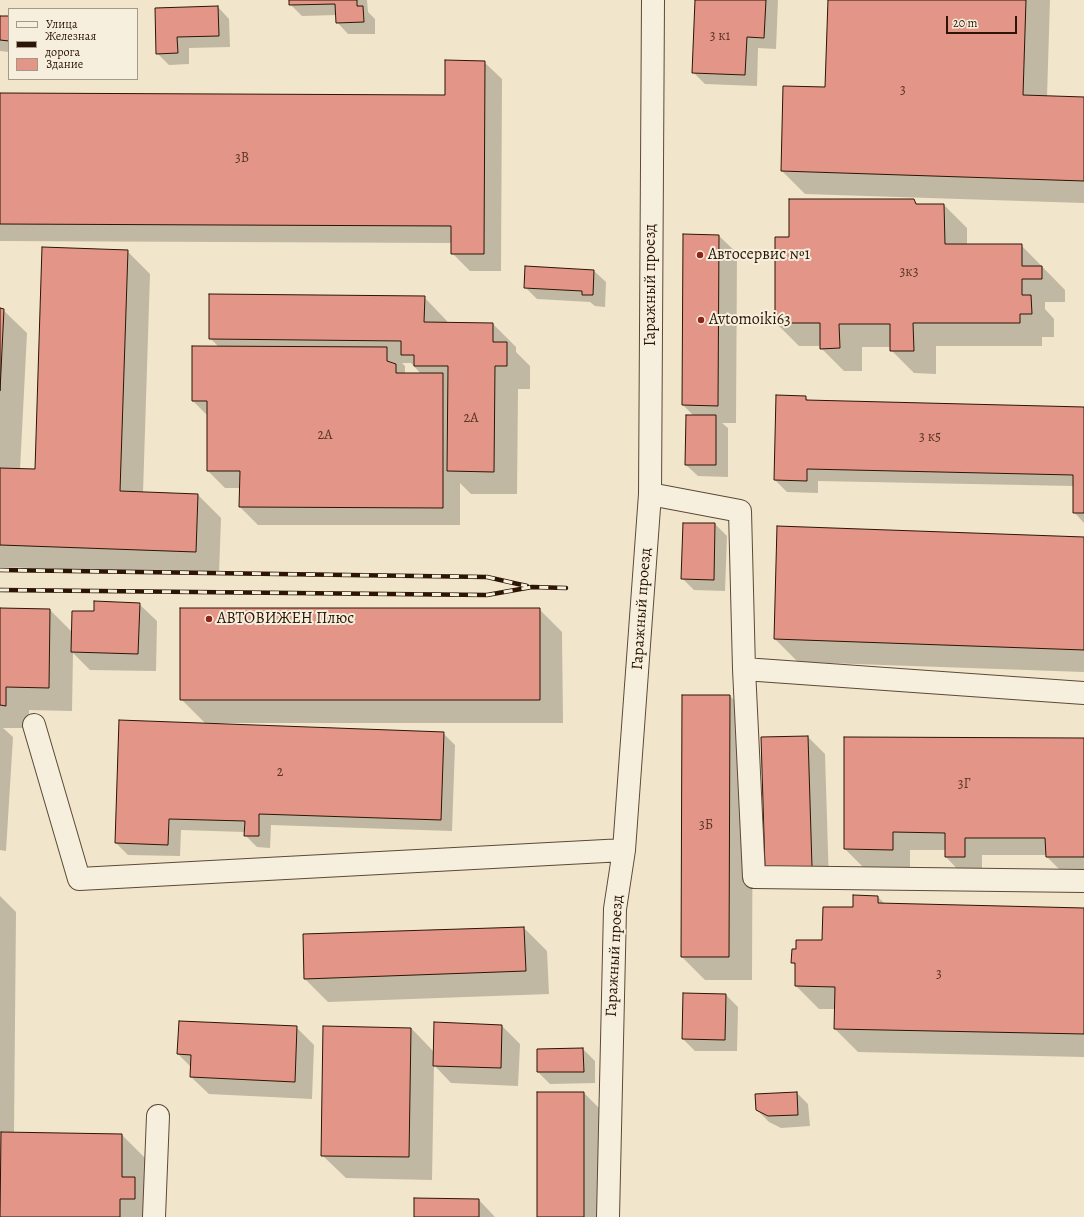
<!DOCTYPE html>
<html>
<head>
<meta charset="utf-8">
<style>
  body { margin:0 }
  #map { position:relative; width:1084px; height:1217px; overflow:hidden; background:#f1e6cb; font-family:Alegreya,serif }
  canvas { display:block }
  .legend { position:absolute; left:8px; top:8px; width:130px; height:72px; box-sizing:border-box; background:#f6efdd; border:1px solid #a59886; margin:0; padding:5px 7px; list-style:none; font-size:12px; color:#2c1504 }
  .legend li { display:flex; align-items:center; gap:8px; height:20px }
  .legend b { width:20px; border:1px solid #a59886 }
  .scale { position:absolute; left:946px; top:16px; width:71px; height:18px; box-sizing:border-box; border:2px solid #2c1504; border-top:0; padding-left:5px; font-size:12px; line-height:14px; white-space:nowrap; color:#2c1504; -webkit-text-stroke:3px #f6efdd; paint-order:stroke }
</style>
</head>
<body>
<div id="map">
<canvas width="1084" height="1217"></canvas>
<ul class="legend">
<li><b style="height:5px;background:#f6efdd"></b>Улица</li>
<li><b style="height:5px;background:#2c1504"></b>Железная дорога</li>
<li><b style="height:11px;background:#e39588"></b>Здание</li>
</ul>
<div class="scale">20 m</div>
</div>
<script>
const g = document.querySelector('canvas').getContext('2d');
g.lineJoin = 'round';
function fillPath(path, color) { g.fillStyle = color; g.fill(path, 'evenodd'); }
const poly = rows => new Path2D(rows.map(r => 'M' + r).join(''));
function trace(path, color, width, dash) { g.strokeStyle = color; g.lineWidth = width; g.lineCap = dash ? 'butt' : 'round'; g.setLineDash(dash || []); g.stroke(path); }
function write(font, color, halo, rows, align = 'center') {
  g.font = font + ' Alegreya,serif'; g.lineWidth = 4; g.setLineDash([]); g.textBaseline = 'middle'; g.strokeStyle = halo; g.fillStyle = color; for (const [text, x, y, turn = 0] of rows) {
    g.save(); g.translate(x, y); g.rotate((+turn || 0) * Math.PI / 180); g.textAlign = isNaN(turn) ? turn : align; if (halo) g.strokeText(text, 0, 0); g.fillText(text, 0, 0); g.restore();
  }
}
fillPath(poly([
  [290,0,367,0,368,12,375,19,375,34,348,34,337,22,337,15,302,16,290,4],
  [696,0,778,0,776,49,758,48,757,86,705,84,693,72],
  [829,0,1050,0,1047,97,1084,98,1084,203,805,194,782,171,826,88],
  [218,7,229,19,230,47,189,48,189,64,169,65,157,53,156,9],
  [0,17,9,17,9,52,0,51],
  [484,62,502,79,501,271,470,271,452,253,452,243,0,241,0,94,446,96],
  [914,200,918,205,944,205,967,228,967,245,1021,245,1065,290,1065,302,1045,302,1045,309,1054,319,1054,337,1042,337,1042,346,936,346,936,374,914,373,891,350,891,347,862,347,862,371,844,371,821,348,821,346,799,346,776,323,776,238,790,238],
  [719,236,737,253,736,423,722,423,728,428,728,477,698,476,686,465,694,416,683,405],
  [127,251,150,274,143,493,198,495,221,518,219,574,0,567,0,309,3,310,27,333,20,470,36,470],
  [526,267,594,271,606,282,605,307,595,306,590,302,537,299,525,287],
  [424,297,447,321,447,324,493,324,516,347,516,352,530,366,530,389,518,389,517,494,471,494,460,483,460,525,258,525,240,507,241,488,225,488,208,471,208,416,193,401,193,347,219,347,210,338],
  [402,363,411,363,421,374,405,374,405,366],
  [805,397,810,402,1084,408,1084,523,1074,512,1074,486,818,481,818,493,787,492,775,480],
  [684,524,715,524,727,536,725,591,694,590,682,578],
  [778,527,1084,538,1084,672,798,662,775,639],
  [139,604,157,621,156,671,90,670,73,653,72,711,29,710,29,728,3,728,13,737,6,851,0,850,0,609,50,610,73,633,95,612],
  [539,609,562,632,563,723,206,723,206,724,443,733,455,745,452,831,271,825,270,848,257,847,245,835,245,832,181,830,180,856,128,855,116,843,206,724,181,699],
  [730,696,753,719,752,980,705,980,682,957],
  [808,737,825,754,829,884,784,885],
  [1084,739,1084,875,1064,874,1047,857,1047,855,982,855,982,875,963,875,946,857,946,850,910,850,910,867,863,867,845,849],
  [0,896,16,912,14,1133,122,1135,145,1158,145,1187,158,1217,0,1217],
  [878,897,885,904,1084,909,1084,1057,858,1052,835,1029,835,1009,819,1009,796,986,796,966,792,962,823,941,854,908],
  [524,928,547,951,549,994,328,1002,305,979],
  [726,995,738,1007,737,1051,695,1051,683,1039],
  [502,1026,520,1044,518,1086,451,1083,434,1065,432,1180,346,1178,322,1155,411,1028,434,1052],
  [296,1027,314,1045,312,1099,209,1094,191,1077,191,1067,178,1054],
  [583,1049,595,1061,595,1083,550,1084,538,1072],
  [584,1093,607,1116,607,1217,538,1217],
  [797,1093,808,1104,810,1126,781,1128,769,1122,757,1110],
  [479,1200,495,1217,415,1217]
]), '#0003');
const building = poly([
  [289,0,357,0,357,6,363,6,364,22,336,23,335,4,289,5,289,0],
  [695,0,766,0,764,38,747,37,745,75,692,73,695,0],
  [828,0,1026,0,1023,95,1084,97,1084,181,781,171,783,86,825,87,828,0],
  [218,6,219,36,177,37,178,53,156,54,155,8,218,6],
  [0,16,9,16,9,41,0,40,0,16],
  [445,60,485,61,484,254,451,254,451,226,0,224,0,93,445,95,445,60],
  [789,199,914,199,916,204,944,204,945,244,1022,244,1022,266,1042,266,1042,279,1022,279,1022,295,1031,295,1032,314,1020,314,1020,323,913,323,914,351,890,351,890,324,839,324,840,348,820,349,820,323,775,323,775,237,789,237,789,199],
  [683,234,719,235,718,406,682,405,683,234],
  [42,247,128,250,120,491,198,494,196,552,0,545,0,468,35,469,42,247],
  [525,266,594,270,593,295,582,295,582,291,524,288,525,266],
  [209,294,425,296,424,322,493,323,493,342,507,342,507,366,495,366,494,472,447,471,448,366,414,366,414,355,401,355,401,341,209,339,209,294],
  [0,308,4,309,0,391,0,308],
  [192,346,387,347,387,361,396,364,396,373,443,373,443,508,239,507,240,471,207,471,207,401,192,401,192,346],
  [776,395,806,396,806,400,1084,407,1084,513,1073,513,1073,475,807,469,807,481,774,480,776,395],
  [686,415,716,415,716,465,685,465,686,415],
  [683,523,715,523,714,580,681,579,683,523],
  [777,526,1084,537,1084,650,774,639,777,526],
  [94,601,140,603,138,654,71,652,72,611,94,611,94,601],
  [0,608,50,609,49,688,6,687,6,706,0,705,0,608],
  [180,608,540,608,540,700,180,700,180,608],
  [682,695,730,695,729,957,681,957,682,695],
  [119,720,444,732,441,820,259,814,259,836,244,836,245,821,169,819,168,845,115,843,119,720],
  [808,736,812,867,765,868,761,737,808,736],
  [844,737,1084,738,1084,857,1046,857,1045,838,965,838,965,857,945,857,945,833,893,832,893,850,844,849,844,737],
  [853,895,878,896,878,903,1084,908,1084,1034,834,1029,835,987,795,986,795,963,791,963,792,949,796,949,796,940,822,940,823,907,853,907,853,895],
  [524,927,526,971,304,979,303,934,524,927],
  [683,993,726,994,725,1040,682,1039,683,993],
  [179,1021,297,1026,295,1082,190,1077,191,1055,177,1054,179,1021],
  [434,1022,502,1025,501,1068,433,1066,434,1022],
  [323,1026,411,1028,409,1157,321,1156,323,1026],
  [583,1048,584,1072,537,1072,537,1049,583,1048],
  [537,1092,584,1092,584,1217,537,1217,537,1092],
  [797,1092,798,1115,768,1116,756,1110,755,1094,797,1092],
  [1,1132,122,1134,122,1177,135,1177,135,1199,120,1199,120,1217,0,1217,1,1132],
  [414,1198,479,1199,479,1217,414,1217,414,1198]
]);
fillPath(building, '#e39588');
trace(building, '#2c1504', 1);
const minor = poly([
  [650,494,740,511,744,669,1084,693],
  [744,669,754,877,1084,881],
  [34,725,79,879,624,850],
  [154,1217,158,1116],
  [608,1217,615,909,624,850,650,494,653,0]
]);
trace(minor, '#5d4936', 24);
trace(minor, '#f6efdd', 22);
const rail = poly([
  [0,570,487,577,527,586],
  [0,590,487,595,532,587,566,588]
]);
trace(rail, '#2c1504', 4.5);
trace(rail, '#f6efdd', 3, [9]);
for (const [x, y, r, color] of [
  [700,255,4,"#8f2418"],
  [701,320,4,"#8f2418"],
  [209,619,4,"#8f2418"]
]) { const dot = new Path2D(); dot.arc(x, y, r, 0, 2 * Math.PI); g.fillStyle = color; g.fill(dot); trace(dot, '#f6efdd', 1.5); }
write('14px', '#5a3525', null, [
  ["3 к1",720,37],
  ["3",903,91],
  ["3В",242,159],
  ["3к3",909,273],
  ["2А",471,419],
  ["2А",325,436],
  ["3 к5",930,438],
  ["2",280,773],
  ["3Г",964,785],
  ["3Б",706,826],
  ["3",939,975]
]);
write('16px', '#2c1504', '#f6efdd', [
  ["Автосервис №1",708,255],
  ["Avtomoiki63",709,320],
  ["АВТОВИЖЕН Плюс",217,619]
], 'left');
write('16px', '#2c1504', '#f6efdd', [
  ["Гаражный проезд",651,285,-90],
  ["Гаражный проезд",642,609,-86],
  ["Гаражный проезд",615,956,-87]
]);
</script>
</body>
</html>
